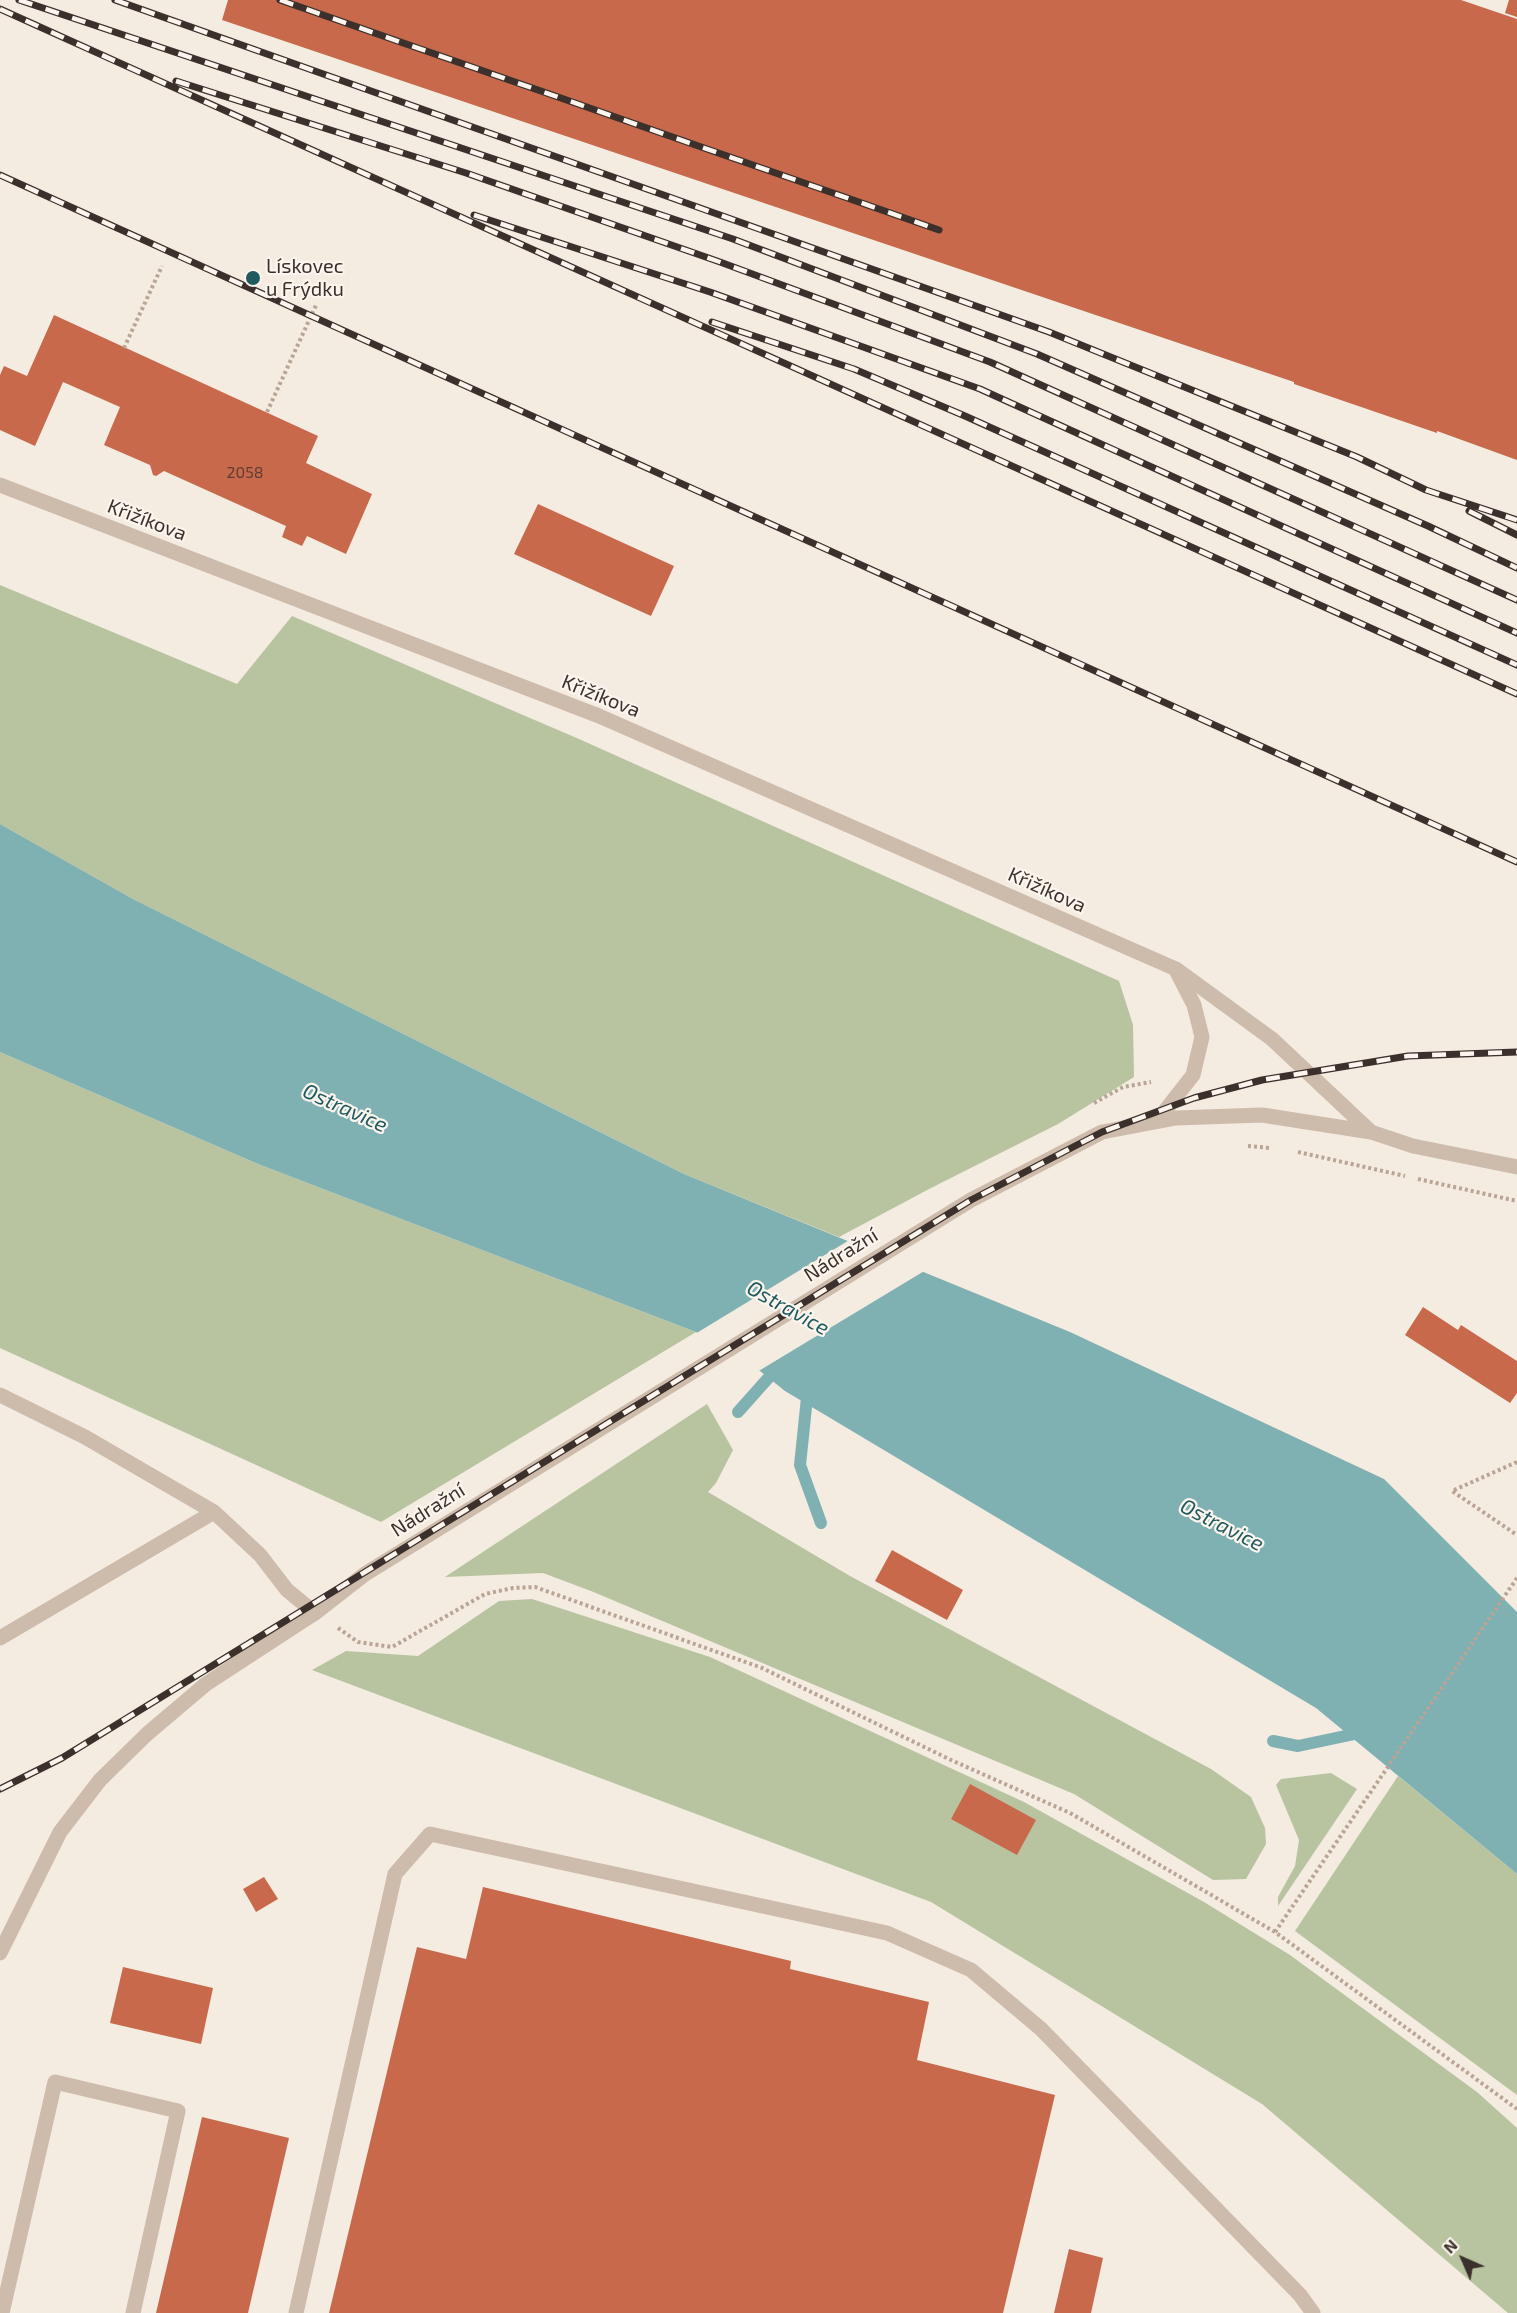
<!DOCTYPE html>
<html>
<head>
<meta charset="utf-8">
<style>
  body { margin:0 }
  #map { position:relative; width:1517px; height:2313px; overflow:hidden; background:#f4ebe1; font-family:"Exo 2",sans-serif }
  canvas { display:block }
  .north { position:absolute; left:1433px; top:2229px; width:60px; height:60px; -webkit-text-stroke:4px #fbf5ee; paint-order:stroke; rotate:315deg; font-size:16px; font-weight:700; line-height:24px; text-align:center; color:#3b302b }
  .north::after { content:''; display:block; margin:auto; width:21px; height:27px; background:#3b302b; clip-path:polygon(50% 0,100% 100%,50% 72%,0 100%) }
</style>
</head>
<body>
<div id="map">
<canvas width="1517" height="2313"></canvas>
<div class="north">N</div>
</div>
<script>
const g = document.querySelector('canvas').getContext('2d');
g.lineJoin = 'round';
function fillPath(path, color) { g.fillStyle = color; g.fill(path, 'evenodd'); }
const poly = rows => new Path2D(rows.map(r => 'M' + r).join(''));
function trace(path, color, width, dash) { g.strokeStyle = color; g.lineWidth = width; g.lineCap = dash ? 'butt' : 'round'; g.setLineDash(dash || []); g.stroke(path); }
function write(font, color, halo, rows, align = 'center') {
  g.font = font + ' "Exo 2",sans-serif'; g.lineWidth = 4.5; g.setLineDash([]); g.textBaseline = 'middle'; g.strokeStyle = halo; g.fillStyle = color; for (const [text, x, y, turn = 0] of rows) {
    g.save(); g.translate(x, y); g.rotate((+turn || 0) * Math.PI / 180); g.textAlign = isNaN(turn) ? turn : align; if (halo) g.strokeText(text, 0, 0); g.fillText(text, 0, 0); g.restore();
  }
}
fillPath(poly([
  [0,585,237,684,292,616,579,739,1119,981,1133,1025,1134,1077,1058,1124,931,1188,839,1237,684,1174,133,899,0,824],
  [0,1052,258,1164,696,1332,381,1522,0,1348],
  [707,1404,733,1450,716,1483,708,1492,850,1576,1211,1769,1251,1797,1265,1828,1266,1844,1246,1879,1213,1880,1074,1794,591,1591,543,1573,445,1577],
  [532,1599,710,1657,1024,1802,1204,1902,1290,1955,1477,2092,1517,2128,1517,2313,1508,2313,1262,2104,931,1902,312,1670,346,1651,418,1656,499,1601],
  [1331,1773,1357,1789,1278,1906,1278,1897,1295,1866,1299,1840,1276,1785,1281,1779],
  [1398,1776,1517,1874,1517,2095,1295,1931]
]), '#b8c4a0');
fillPath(poly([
  [0,824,133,899,684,1174,1070,1332,1384,1479,1517,1612,1517,1874,1316,1708,785,1391,760,1371,696,1332,258,1164,0,1052]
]), '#7fb0b2');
fillPath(poly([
  [851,1239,926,1270,757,1372,695,1334]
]), '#f4ebe1');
trace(poly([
  [808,1388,800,1465,821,1523],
  [738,1412,779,1366],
  [1273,1741,1298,1746,1364,1732]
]), '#7fb0b2', 12);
fillPath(poly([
  [228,0,1461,0,1517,19,1517,460,1437,431,1437,433,1294,384,1294,382,222,20],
  [1509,0,1517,0,1517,17,1505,13],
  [54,315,318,436,306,463,372,494,346,554,307,536,302,546,282,537,286,526,164,471,156,476,153,475,150,465,104,445,120,407,63,382,35,446,0,430,0,375,4,366,27,376],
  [538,504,674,566,651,616,514,554],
  [1423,1307,1458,1330,1461,1325,1517,1361,1517,1393,1510,1403,1405,1335],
  [892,1550,963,1590,947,1620,875,1581],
  [970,1784,1036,1820,1017,1855,951,1819],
  [264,1877,278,1899,256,1912,243,1889],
  [483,1887,791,1961,790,1969,929,2002,917,2060,1055,2095,1003,2313,329,2313,417,1947,466,1959],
  [123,1967,213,1988,201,2044,110,2023],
  [202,2117,289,2138,248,2313,156,2313],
  [1069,2249,1103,2258,1091,2313,1054,2313]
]), '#c8694b');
trace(poly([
  [124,348,162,266],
  [267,412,317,303],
  [1094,1103,1123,1087,1151,1082],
  [1248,1146,1270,1148],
  [1298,1152,1405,1176],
  [1418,1179,1517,1201],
  [1517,1462,1452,1491,1517,1535],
  [338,1628,358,1642,392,1647,485,1594,513,1588,535,1587,762,1668,951,1760,1070,1813,1275,1932,1517,2109],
  [1275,1932,1517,1578]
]), '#b9a596', 4, [3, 3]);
trace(poly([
  [0,1395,85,1437,214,1512,260,1555,287,1590,315,1613],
  [0,1638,214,1512],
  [2,2313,55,2082,178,2111,133,2313],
  [296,2313,395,1874,430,1834,887,1933,971,1970,1041,2029,1300,2295,1313,2313]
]), '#cdbbac', 15);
trace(poly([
  [0,485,599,716,1176,969,1272,1039,1371,1132],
  [1157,1121,1193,1075,1202,1037,1194,1005,1177,972],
  [0,1953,60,1832,100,1780,147,1734,206,1684,315,1613,365,1574,971,1200,1102,1132,1176,1118,1262,1115,1371,1132,1413,1146,1517,1167]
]), '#cdbbac', 15);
const rail = poly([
  [19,0,733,239,1037,354,1428,526,1517,568],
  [115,0,1049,332,1357,457,1426,490,1517,520],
  [280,0,939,230],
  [0,9,1517,694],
  [176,81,466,173,720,262,990,362,1517,600],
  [0,175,1517,862],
  [474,215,710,292,980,389,1517,633],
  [712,322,854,369,965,416,1517,665],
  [1469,511,1517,535],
  [0,1789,62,1758,971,1200,1102,1132,1194,1098,1262,1080,1408,1056,1517,1052]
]);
trace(rail, '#3b302b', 7);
trace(rail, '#fbf5ee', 4.5, [14]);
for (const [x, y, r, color] of [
  [253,278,8,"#1f5a5e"]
]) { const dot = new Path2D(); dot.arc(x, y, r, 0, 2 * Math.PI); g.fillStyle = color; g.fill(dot); trace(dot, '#fbf5ee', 2); }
write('16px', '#5e3e33', null, [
  ["2058",245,473]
]);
write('20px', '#3b302b', '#fbf5ee', [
  ["Lískovec",266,266],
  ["u Frýdku",266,289]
], 'left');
write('20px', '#3b302b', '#fbf5ee', [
  ["Křižíkova",147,520,21],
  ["Křižíkova",601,696,22],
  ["Křižíkova",1047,890,24],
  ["Nádražní",841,1255,-32],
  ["Nádražní",428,1510,-32]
]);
write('italic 21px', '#1f5a5e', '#fbf5ee', [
  ["Ostravice",345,1108,24],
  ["Ostravice",788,1308,29],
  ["Ostravice",1222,1525,27]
]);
</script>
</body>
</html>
